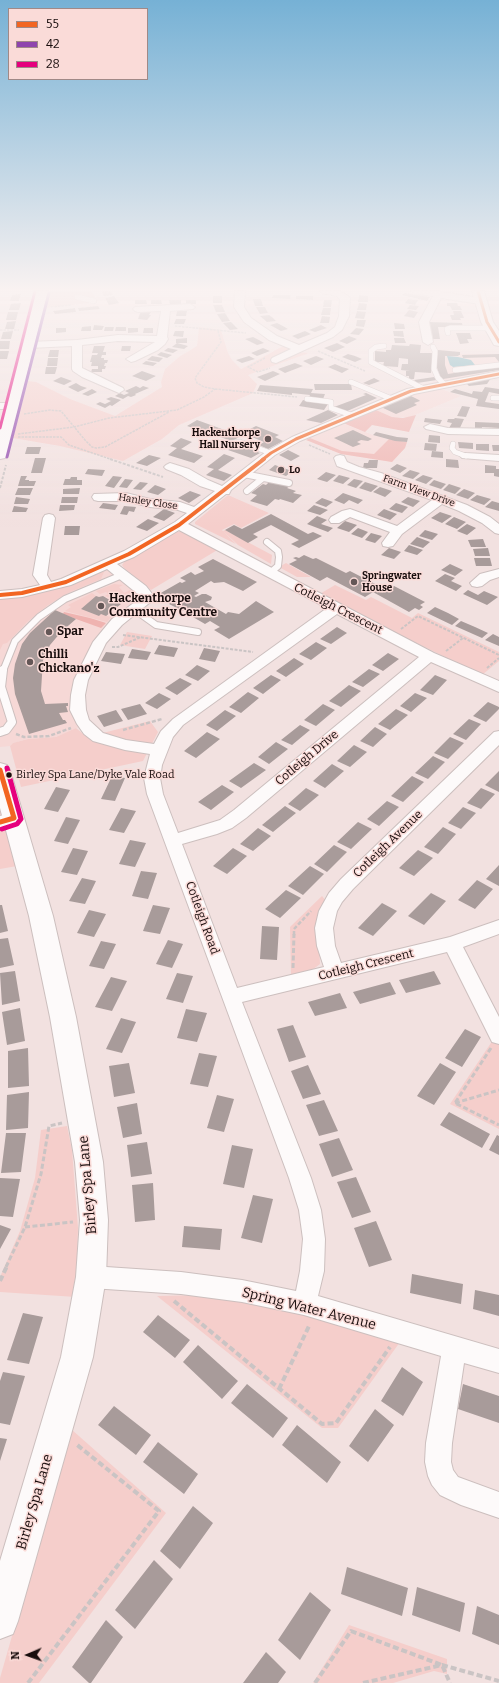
<!DOCTYPE html>
<html>
<head>
<meta charset="utf-8">
<style>
  body { margin:0 }
  #map { position:relative; width:499px; height:1683px; overflow:hidden; background:#f2e1e0; font-family:Bitter,serif }
  canvas { display:block }
  .legend { position:absolute; left:8px; top:8px; width:140px; height:72px; box-sizing:border-box; background:#fadbd8; border:1px solid #a08987; margin:0; padding:5px 7px; list-style:none; font-size:12px; color:#180d0d }
  .legend li { display:flex; align-items:center; gap:8px; height:20px }
  .legend b { width:20px; border:1px solid #a08987 }
  .north { position:absolute; left:8px; top:1635px; width:40px; height:40px; -webkit-text-stroke:3px #fadbd8; paint-order:stroke; rotate:268deg; font-size:11px; font-weight:700; line-height:16px; text-align:center; color:#180d0d }
  .north::after { content:''; display:block; margin:auto; width:14px; height:18px; background:#180d0d; clip-path:polygon(50% 0,100% 100%,50% 72%,0 100%) }
</style>
</head>
<body>
<div id="map">
<canvas width="499" height="1683"></canvas>
<ul class="legend">
<li><b style="height:5px;background:#f26522"></b>55</li>
<li><b style="height:5px;background:#8e44ad"></b>42</li>
<li><b style="height:5px;background:#e5007d"></b>28</li>
</ul>
<div class="north">N</div>
</div>
<script>
const g = document.querySelector('canvas').getContext('2d');
g.lineJoin = 'round';
function fillPath(path, color) { g.fillStyle = color; g.fill(path, 'evenodd'); }
const poly = rows => new Path2D(rows.map(r => 'M' + r).join(''));
function trace(path, color, width, dash) { g.strokeStyle = color; g.lineWidth = width; g.lineCap = dash ? 'butt' : 'round'; g.setLineDash(dash || []); g.stroke(path); }
function write(font, color, halo, rows, align = 'center') {
  g.font = font + ' Bitter,serif'; g.lineWidth = 3; g.setLineDash([]); g.textBaseline = 'middle'; g.strokeStyle = halo; g.fillStyle = color; for (const [text, x, y, turn = 0] of rows) {
    g.save(); g.translate(x, y); g.rotate((+turn || 0) * Math.PI / 180); g.textAlign = isNaN(turn) ? turn : align; if (halo) g.strokeText(text, 0, 0); g.fillText(text, 0, 0); g.restore();
  }
}
fillPath(poly([
  [438,350,460,352,461,354,499,354,499,375,438,388,461,396,410,417,392,417,376,410,344,424,373,435,395,441,407,442,405,448,392,462,341,454,295,435,354,409,405,390,443,379,436,365],
  [109,564,146,595,117,622,81,680,86,726,76,728,56,737,28,739,13,743,10,746,0,747,0,595,22,593]
]), '#f6d8d6');
fillPath(poly([
  [49,291,91,291,96,299,90,303,46,308],
  [199,327,221,330,228,353,232,360,241,369,285,345,299,352,309,353,248,375,257,384,253,393,179,425,162,439,123,461,60,446,13,438,28,381,36,382,70,399,115,416,162,387,161,382,165,369,179,357,197,346],
  [228,495,269,513,241,528,234,524,222,530,236,544,195,524,195,522],
  [225,530,272,555,271,564,238,545,223,531],
  [182,531,219,549,151,590,124,568,122,565,125,561,176,532],
  [286,563,311,577,297,577,279,567],
  [102,571,104,572,101,579,70,592,48,605,27,622,7,643,3,644,0,650,0,598,53,590],
  [114,584,123,585,119,587,124,593,130,590,137,596,135,599,111,598,105,596,108,594,106,592,100,594,96,591],
  [335,585,366,600,371,597,412,618,418,613,499,652,499,661,482,675,318,595],
  [92,593,96,596,81,609,99,616,101,614,111,617,107,622,65,611,71,607,68,605],
  [127,632,152,636,145,649,120,645],
  [150,721,158,732,143,761,21,787,10,746,13,743,28,739,56,737,76,728,87,737],
  [0,809,17,866,0,869],
  [322,896,326,901,319,943,320,964,312,970,291,976,290,927],
  [499,1031,499,1129,450,1104],
  [67,1126,72,1150,78,1228,76,1297,0,1292,0,1277,20,1231,35,1178,41,1130],
  [203,1295,273,1306,400,1342,338,1428,322,1428,157,1296],
  [71,1429,166,1513,39,1683,0,1683,0,1678],
  [349,1625,447,1659,447,1674,434,1671,393,1683,313,1683]
]), '#f5cecb');
fillPath(poly([
  [376,410,392,417,403,418,416,415,409,432,372,425,365,432,343,423],
  [310,438,342,451,374,454,389,439,407,442,405,448,392,462,341,454,306,440],
  [64,612,90,618,106,623,101,628,76,619,63,614]
]), '#efb3b0');
fillPath(poly([
  [447,356,458,357,471,360,475,365,453,367,450,365]
]), '#6cacb9');
fillPath(poly([
  [101,291,110,291,113,295,104,296],
  [405,293,430,297,427,301,402,295],
  [21,294,19,301,10,301,12,295],
  [273,295,291,295,290,299,272,298],
  [359,295,368,296,368,302,358,302],
  [114,296,119,303,109,305,105,298],
  [213,296,222,296,222,303,213,303],
  [296,296,313,296,313,300,296,299],
  [253,299,261,299,263,306,255,306],
  [408,299,418,300,415,305,405,303],
  [135,300,146,300,147,304,135,304],
  [151,300,161,300,162,304,151,304],
  [169,300,181,300,181,304,170,304],
  [186,300,196,300,196,304,186,304],
  [324,300,332,300,331,307,323,307],
  [21,303,19,310,9,310,11,304],
  [359,303,367,304,366,310,357,310],
  [447,303,457,303,458,306,460,306,462,310,452,310,450,306,447,306],
  [213,305,222,305,225,312,216,312],
  [410,305,419,306,416,310,407,309],
  [98,306,100,309,79,311,78,308],
  [256,307,265,307,268,313,260,314],
  [75,308,76,312,55,314,53,311],
  [323,308,331,308,330,315,321,315],
  [409,310,418,312,414,318,404,316],
  [141,311,151,312,149,315,151,315,147,320,138,319],
  [177,311,187,311,186,316,176,316],
  [357,311,366,312,364,319,355,318],
  [453,311,461,311,464,318,460,318,461,320,452,320,450,315,454,315],
  [8,312,18,312,16,320,6,320],
  [225,313,230,321,222,322,217,314],
  [269,315,273,318,276,321,267,322,260,316],
  [322,316,330,317,329,323,320,323],
  [176,319,186,319,184,324,174,324],
  [357,320,366,320,364,327,356,326],
  [16,321,14,329,5,329,7,322],
  [231,322,238,329,230,330,223,323],
  [429,322,462,323,463,327,438,327,440,339,433,339],
  [277,323,283,326,288,329,281,331,270,325],
  [394,323,404,324,405,329,395,329],
  [94,325,104,326,102,330,93,330],
  [321,325,327,328,315,332,309,330],
  [91,326,91,331,81,331,82,327],
  [105,327,114,327,113,331,104,331],
  [116,327,126,327,126,331,115,331],
  [56,328,66,328,66,332,56,333],
  [128,328,138,328,138,332,128,333],
  [144,328,153,328,153,333,143,333],
  [356,328,364,329,359,335,350,334],
  [13,331,11,339,1,339,3,332],
  [175,331,184,331,183,337,173,336],
  [305,331,311,334,298,339,292,336],
  [393,331,403,331,404,337,394,336],
  [456,333,470,333,472,339,467,339,469,343,460,344],
  [349,336,357,339,347,344,339,341],
  [253,337,259,340,264,343,257,345,245,339],
  [187,338,187,343,176,343,176,339],
  [394,338,404,338,406,343,395,343],
  [0,341,10,341,9,349,0,349],
  [177,343,188,346,184,349,172,347],
  [337,343,345,347,333,352,324,348],
  [410,344,421,345,420,353,433,353,431,373,415,372,414,379,409,379,409,376,406,376,406,371,410,371,401,370,402,364,408,364,408,359,399,358,398,367,383,366,384,362,375,362,375,351,386,352,386,350,391,350,392,345,409,346],
  [94,346,105,346,103,352,106,352,106,355,102,355,101,358,104,358,104,360,108,360,107,363,105,363,104,366,106,366,105,369,102,369,102,372,91,372,92,369,98,369,98,366,91,366,92,362,97,362,90,362,92,355,97,355,98,353,92,353],
  [122,346,131,346,130,351,121,351],
  [168,348,178,350,173,353,164,351],
  [263,348,270,351,257,356,251,353],
  [50,350,59,350,58,357,48,357],
  [438,350,460,352,460,355,458,355,459,356,445,356,445,365,448,374,499,366,499,370,443,379,440,376,436,365],
  [0,351,9,351,7,359,0,359],
  [161,352,172,355,167,358,157,355],
  [348,354,355,356,362,359,355,362,342,357],
  [499,354,499,362,495,357,463,358,462,355],
  [152,356,163,358,159,362,147,360],
  [249,356,255,359,242,363,236,360],
  [316,356,324,359,311,365,303,361],
  [48,358,58,358,57,366,47,366],
  [146,361,157,363,153,366,142,364],
  [295,363,303,366,285,373,278,369],
  [335,364,342,367,349,369,342,373,328,367],
  [46,367,57,367,55,374,45,374],
  [142,371,156,376,146,381,132,376],
  [273,371,280,374,265,381,257,377],
  [61,377,72,381,64,385,53,381],
  [434,377,437,380,417,383,414,380],
  [374,378,380,381,369,385,363,383],
  [491,378,487,384,469,386,465,382],
  [76,383,81,386,87,388,78,392,68,387],
  [314,384,351,384,352,390,315,390],
  [260,385,313,389,311,393,325,394,323,399,309,397,310,395,292,393,292,395,257,391],
  [136,386,140,388,143,386,149,388,135,394,136,395,131,397,128,396,123,399,115,396,120,393,124,395,129,393,125,391],
  [485,387,499,389,499,394,489,392,485,402,499,404,499,409,476,406,478,399,450,392,455,389,472,394,473,391,482,392],
  [92,389,97,392,88,396,82,394],
  [366,393,377,398,345,412,334,407,366,395,363,394],
  [409,395,419,400,420,401,414,403,417,405,396,414,381,407],
  [111,397,121,400,112,406,110,405,105,408,96,404,100,402,105,404,111,401,106,399],
  [303,400,328,404,324,410,299,406],
  [462,406,470,407,466,417,457,416],
  [328,410,338,415,321,423,306,420],
  [425,418,442,420,440,424,424,422],
  [455,418,464,419,459,430,449,428,452,423,447,422,448,419,454,419],
  [197,420,241,436,232,441,187,426],
  [475,422,499,423,499,428,482,427,482,429,475,428],
  [256,426,279,435,275,437,283,441,268,449,259,445,264,442,242,433],
  [353,430,372,439,368,441,361,440,357,442,361,444,353,447,334,438],
  [376,432,397,437,408,438,407,442,395,441,373,435],
  [429,435,440,436,440,443,428,442],
  [181,438,192,442,181,449,203,456,194,463,168,455,177,448,170,446],
  [458,442,473,443,473,449,459,448],
  [425,443,437,444,436,451,424,450],
  [237,444,260,453,251,458,228,450],
  [476,444,489,444,489,451,476,450],
  [492,445,499,445,499,451,493,451],
  [27,447,41,447,39,454,25,454],
  [288,450,300,456,291,461,279,455],
  [432,451,443,452,443,458,431,457],
  [224,454,235,458,218,470,232,475,224,481,206,475,214,469,207,467],
  [149,455,161,458,147,466,136,463],
  [35,458,46,458,42,473,31,473],
  [446,459,458,460,459,468,446,467],
  [369,460,378,460,377,468,363,468,364,463,368,463],
  [397,464,407,468,400,473,390,469],
  [275,465,292,471,286,476,269,470],
  [485,465,496,466,496,469,499,469,499,477,494,476,494,473,485,473],
  [88,469,105,470,102,476,85,474],
  [410,470,420,473,413,479,402,476],
  [326,472,336,475,327,482,317,479],
  [339,475,350,478,343,484,333,481],
  [423,475,433,478,426,484,415,480],
  [21,476,27,476,25,480,29,480,29,481,36,481,34,486,18,486],
  [113,476,122,477,114,488,105,486],
  [71,477,77,477,77,480,82,480,82,485,63,485,65,479,70,479],
  [125,479,133,480,127,488,119,487],
  [354,479,363,481,356,488,347,485],
  [434,480,446,484,441,489,429,485],
  [140,482,148,483,141,490,133,489],
  [269,482,276,484,278,482,290,486,287,488,296,491,293,493,302,495,293,503,280,499,279,500,275,499,267,506,250,501,257,495,251,493,263,484,266,485],
  [365,482,378,486,371,492,359,488],
  [449,484,461,488,455,494,443,490],
  [155,485,166,489,158,495,147,492],
  [380,487,392,491,385,497,373,492],
  [18,488,33,488,30,495,15,495],
  [80,488,79,494,63,494,63,489],
  [464,489,475,493,468,499,456,495],
  [190,491,201,495,189,503,178,498],
  [343,493,363,500,358,504,349,500,344,504,334,500],
  [477,495,491,499,484,505,470,500],
  [16,497,30,499,28,504,14,504],
  [62,497,78,497,77,503,61,503],
  [408,497,420,501,413,507,401,502],
  [322,498,333,502,326,507,315,503],
  [492,501,499,503,499,511,485,507],
  [103,503,118,505,115,510,99,508],
  [396,503,408,507,402,513,389,509],
  [60,505,75,505,74,510,59,511],
  [314,505,328,510,320,515,307,511],
  [14,506,28,508,26,512,12,512],
  [124,506,136,507,134,512,129,511,127,515,120,514],
  [164,509,175,513,164,521,153,517],
  [384,509,397,514,390,520,377,515],
  [440,512,452,516,442,523,431,518],
  [271,514,308,534,313,532,322,536,299,548,291,544,299,540,271,525,253,534,258,537,248,543,225,530,234,525,242,529],
  [317,516,327,520,321,524,333,528,328,532,307,524],
  [454,517,466,522,457,529,445,524],
  [148,519,159,523,147,531,136,527],
  [345,521,357,525,349,532,337,528],
  [467,524,476,528,467,535,457,531],
  [65,526,80,526,79,535,64,535],
  [358,528,368,532,362,538,351,534],
  [425,530,438,534,432,540,419,536],
  [371,533,382,536,375,543,365,540],
  [417,537,430,542,423,548,410,544],
  [483,539,486,547,471,547,468,540],
  [409,545,423,550,417,555,404,551],
  [389,548,401,552,394,559,381,555],
  [488,548,490,556,475,556,473,549],
  [304,555,313,559,316,558,346,573,350,571,379,586,384,584,390,587,388,588,390,589,394,586,425,602,420,605,423,607,419,610,415,608,409,612,373,592,365,597,327,577,320,581,289,564,297,560,293,558,296,557,299,558],
  [474,558,490,558,492,566,476,566],
  [213,559,257,582,243,591,224,582,214,583,211,581,195,591,199,593,194,596,196,597,202,594,206,594,212,597,211,600,205,602,226,614,228,612,239,614,256,601,274,612,229,639,214,630,220,627,210,621,205,624,193,617,198,614,187,609,183,611,169,604,172,601,159,594,180,582,182,583,186,581,180,578,191,572,195,575,204,571,198,567],
  [450,564,463,570,455,576,441,570],
  [445,574,455,578,451,581,462,586,456,591,435,581],
  [468,590,478,595,484,591,498,597,487,605,463,594],
  [96,596,99,597,103,596,108,599,121,604,106,616,101,614,99,616,81,609],
  [435,607,448,613,459,619,452,625,427,613],
  [55,610,76,619,61,632,50,645,43,660,41,691,45,704,68,703,68,706,66,706,68,712,59,713,63,720,65,720,67,723,29,734,15,694,13,678,15,664,22,644,30,633],
  [461,621,475,627,488,633,482,638,455,626],
  [337,627,347,633,331,644,320,639],
  [493,634,499,637,499,646,485,640],
  [316,642,327,648,311,660,299,654],
  [159,645,178,648,174,657,154,654],
  [204,648,220,651,215,662,199,659],
  [132,649,151,652,147,660,128,658],
  [106,652,125,654,121,664,101,661],
  [388,653,399,659,383,671,372,665],
  [294,658,304,664,286,677,276,671],
  [197,665,210,671,198,681,185,675],
  [369,669,380,674,363,687,352,682],
  [271,675,281,680,263,694,253,688],
  [435,675,447,680,433,695,420,690],
  [180,678,192,684,177,695,165,688],
  [349,685,361,691,341,707,329,701],
  [248,692,259,698,241,713,229,707],
  [159,693,171,699,157,709,145,703],
  [415,693,427,698,411,712,400,706],
  [488,702,499,707,499,709,486,722,473,716],
  [140,704,147,714,128,720,121,709],
  [323,704,335,710,316,726,304,720],
  [396,709,408,715,390,730,378,724],
  [116,710,123,721,104,727,97,716],
  [225,710,236,716,217,731,206,725],
  [469,719,481,724,466,740,453,734],
  [300,725,310,730,292,745,281,740],
  [375,727,387,734,373,747,360,741],
  [207,732,220,739,196,758,184,751],
  [450,737,464,743,448,759,434,753],
  [276,742,288,749,269,764,258,757],
  [354,745,367,752,350,767,337,761],
  [433,756,445,762,428,779,415,773],
  [254,763,266,770,241,788,229,781],
  [332,764,344,771,325,788,313,781],
  [499,771,499,792,485,785],
  [112,776,125,778,115,801,101,799],
  [412,776,424,782,403,802,391,796],
  [222,785,234,792,211,810,198,802],
  [56,787,70,790,58,812,44,809],
  [306,788,319,795,300,811,288,804],
  [481,788,495,794,481,809,467,803],
  [387,801,399,807,379,826,367,819],
  [285,806,296,813,273,832,262,825],
  [463,807,476,813,461,829,448,823],
  [121,808,136,811,124,833,109,830],
  [66,817,80,820,68,844,54,841],
  [358,822,372,829,351,849,337,842],
  [443,827,456,834,438,854,424,847],
  [258,828,271,836,253,851,240,844],
  [130,840,146,843,135,867,119,864],
  [334,845,347,852,327,872,314,864],
  [73,848,88,851,77,875,61,872],
  [233,848,247,856,227,874,213,866],
  [418,850,433,858,414,876,399,868],
  [499,865,499,886,486,879],
  [310,866,324,874,303,895,288,886],
  [141,871,157,873,148,899,132,896],
  [82,878,96,881,85,904,69,901],
  [477,880,493,889,475,909,458,900],
  [286,890,301,898,280,918,265,909],
  [431,893,446,901,424,925,408,916],
  [382,903,397,911,373,936,358,928],
  [0,905,2,905,8,931,0,933],
  [153,905,170,908,160,934,143,931],
  [89,910,106,914,94,937,77,933],
  [262,926,279,927,277,960,260,959],
  [8,938,14,965,0,968,0,939],
  [168,940,183,944,172,968,156,964],
  [101,941,116,944,104,969,89,966],
  [15,971,20,1001,2,1005,0,973],
  [434,971,441,984,406,993,399,980],
  [177,973,193,976,183,1003,166,999],
  [111,977,127,981,112,1011,95,1007],
  [390,982,396,994,360,1004,353,992],
  [340,993,347,1008,315,1016,308,1002],
  [20,1008,25,1041,7,1045,2,1012],
  [186,1009,207,1013,197,1042,177,1038],
  [121,1018,136,1022,122,1053,106,1049],
  [293,1025,306,1057,289,1062,277,1029],
  [465,1029,481,1037,462,1067,445,1058],
  [28,1048,29,1086,8,1088,8,1051],
  [199,1053,217,1056,208,1087,190,1084],
  [129,1063,135,1093,114,1097,109,1066],
  [440,1063,456,1072,434,1105,417,1096],
  [308,1065,321,1094,303,1099,291,1071],
  [29,1092,28,1128,6,1130,7,1095],
  [217,1095,234,1099,224,1132,207,1128],
  [324,1100,338,1131,319,1136,306,1105],
  [137,1103,142,1134,123,1138,117,1107],
  [449,1112,490,1134,482,1148,440,1125],
  [6,1133,26,1133,21,1172,1,1173],
  [497,1135,499,1136,499,1155,489,1150],
  [339,1138,353,1170,332,1177,319,1144],
  [147,1142,152,1174,131,1177,127,1145],
  [232,1145,253,1149,244,1188,223,1184],
  [356,1177,371,1212,352,1218,337,1182],
  [0,1178,20,1179,13,1217,0,1216],
  [153,1183,155,1220,135,1222,132,1185],
  [253,1195,273,1199,262,1243,241,1238],
  [376,1221,392,1260,369,1267,354,1228],
  [0,1225,11,1229,0,1249],
  [184,1226,222,1229,220,1250,182,1247],
  [412,1274,463,1284,461,1304,410,1293],
  [475,1290,499,1295,499,1316,473,1309],
  [23,1313,43,1317,29,1364,7,1360],
  [158,1315,190,1340,175,1358,143,1332],
  [198,1345,238,1381,222,1399,183,1362],
  [402,1367,423,1382,403,1416,381,1401],
  [3,1372,25,1376,10,1425,0,1423,0,1381],
  [247,1384,288,1418,273,1438,231,1403],
  [463,1384,499,1396,499,1423,458,1409],
  [114,1406,151,1435,136,1455,98,1425],
  [375,1409,394,1425,368,1462,349,1446],
  [297,1425,341,1462,327,1483,282,1445],
  [0,1438,7,1439,0,1461],
  [158,1442,198,1474,184,1494,143,1462],
  [193,1506,213,1523,180,1569,160,1551],
  [154,1560,173,1579,135,1629,115,1610],
  [347,1567,408,1588,402,1616,341,1594],
  [417,1587,465,1603,460,1632,412,1615],
  [310,1592,331,1610,300,1660,278,1640],
  [477,1606,499,1615,499,1645,472,1634],
  [106,1620,123,1637,91,1683,89,1683,72,1667],
  [266,1652,286,1672,278,1683,243,1683]
]), '#a89b9a');
const laneFar2 = poly([
  [77,297,94,301],
  [448,333,447,329,450,328,489,328],
  [384,346,376,347,371,351,371,362,422,388],
  [433,347,435,351,434,369,438,378,444,384],
  [455,370,499,365],
  [351,382,392,399],
  [493,398,499,398],
  [307,399,331,402,331,408,351,415],
  [453,444,452,448,455,452,466,456],
  [223,447,229,443,240,442,271,453]
]);
const laneFar1 = poly([
  [244,474,289,483],
  [247,491,263,478],
  [267,542,278,551,279,557,278,566,270,573],
  [135,610,156,625,198,632],
  [3,671,15,641,39,617,65,599,122,575]
]);
const lane = poly([
  [0,732,6,730,12,722,1,687,3,670]
]);
const street = poly([
  [235,291,245,291,244,307,251,318,277,336,299,345,327,333,335,327,339,316,340,299,337,296,322,293,320,291,340,291,348,296,350,298,349,316,342,330,333,337,276,363,272,362,271,360,272,358,291,349,269,340,244,322,234,307,235,291],
  [411,291,435,291,480,298,485,301,480,304,441,298,429,322,433,342,428,345,423,342,419,322,433,296,416,294,411,291],
  [190,304,195,307,193,309,170,311,167,337,168,339,165,344,158,350,135,361,131,362,126,359,155,342,118,341,82,345,82,368,123,388,124,390,119,393,82,377,73,371,72,369,72,346,29,348,24,345,29,342,77,340,118,335,157,336,161,311,138,312,135,311,133,309,135,307,190,304],
  [499,371,499,377,414,394,300,441,275,455,231,490,229,494,226,494,188,524,434,653,499,681,499,692,431,662,246,818,232,828,217,834,182,844,237,988,324,967,317,946,315,928,319,911,329,893,341,879,494,732,499,731,499,745,353,889,342,902,337,911,333,928,335,946,341,963,450,937,499,920,499,934,463,947,499,1017,499,1044,492,1042,447,952,242,1002,311,1178,321,1210,325,1239,324,1271,318,1296,499,1349,499,1373,464,1363,452,1443,451,1462,453,1470,458,1477,499,1492,499,1518,461,1505,440,1495,432,1485,428,1476,425,1462,426,1443,441,1356,304,1315,242,1302,181,1294,91,1288,83,1285,79,1277,83,1269,91,1266,181,1272,242,1280,296,1291,300,1271,303,1239,299,1210,289,1178,147,794,144,778,150,754,125,750,93,741,84,734,77,724,70,710,71,695,74,680,93,642,112,619,139,599,139,595,107,569,71,585,22,597,0,599,0,591,22,589,40,585,33,575,43,518,45,515,49,514,53,515,55,518,47,575,51,582,61,579,124,551,175,522,187,513,178,510,150,507,126,501,98,501,94,500,92,497,94,494,126,493,150,499,180,502,194,507,215,491,200,486,181,475,166,469,164,467,166,465,170,463,189,469,208,480,222,486,267,451,292,437,318,426,407,389,499,371],
  [179,530,327,608,173,719,161,731,154,744,126,740,103,733,89,720,86,710,85,695,88,680,106,643,122,625,153,600,153,595,146,586,117,564,134,557,179,530],
  [337,614,419,657,234,810,220,820,178,833,163,794,160,778,162,765,173,737,183,725,337,614],
  [0,403,13,403,18,406,13,409,0,409,0,403],
  [430,424,448,428,499,429,499,435,448,434,426,429,424,427,430,424],
  [466,453,499,455,499,461,462,458,460,456,462,454,466,453],
  [340,455,344,456,347,462,359,467,381,473,467,505,490,517,499,524,499,534,495,533,482,523,459,511,442,504,402,534,393,546,388,547,383,546,382,543,390,532,350,517,339,523,331,523,329,520,331,517,342,511,350,509,397,526,432,500,337,466,334,458,336,456,340,455],
  [499,569,499,577,490,580,482,586,477,587,472,586,470,583,480,574,499,569],
  [14,812,20,814,22,818,20,822,0,828,0,816,14,812]
]);
const secondary = poly([
  [36,291,48,291,7,455,5,458,0,459,0,428,36,291],
  [472,291,484,291,493,322,499,331,499,346,494,345,481,322,472,291],
  [0,763,7,765,10,770,53,916,76,1017,103,1162,108,1220,106,1277,93,1357,18,1621,13,1634,0,1639,0,1561,61,1357,76,1277,80,1220,75,1162,50,1017,29,916,0,808,0,763]
]);
trace(laneFar2, '#ccbfbe', 6);
trace(laneFar1, '#ccbfbe', 8);
trace(lane, '#ccbfbe', 10);
trace(street, '#ccbfbe', 2);
trace(secondary, '#ccbfbe', 2);
trace(poly([
  [51,307,72,305],
  [175,326,246,333],
  [0,330,19,330],
  [218,331,221,342,195,378,197,383,204,387,215,389,297,397],
  [318,351,365,371],
  [265,358,248,367,258,372,270,368],
  [24,414,50,410,61,411,85,440,92,447,96,448,105,447,169,412],
  [18,434,74,427,109,418,177,410,204,397,215,389],
  [18,437,61,437,69,445,113,460],
  [309,445,330,454]
]), '#cac4c4', 1.5, [2.5, 1]);
trace(poly([
  [110,459,163,477],
  [0,488,6,465],
  [401,629,418,616,499,655],
  [123,635,253,652],
  [112,647,118,647,141,637],
  [446,651,463,638],
  [487,668,499,658]
]), '#cac4c4', 2, [3, 1.5]);
trace(poly([
  [123,730,162,719],
  [16,734,24,737,49,736,71,728],
  [294,935,294,929,311,911]
]), '#cac4c4', 2.5, [4, 2]);
trace(poly([
  [293,968,294,934],
  [491,1048,455,1103,499,1125],
  [455,1103,499,1090],
  [25,1227,73,1222],
  [6,1267,25,1227,41,1174,49,1126,62,1123]
]), '#cac4c4', 3, [5, 2.5]);
trace(poly([
  [0,1281,7,1266],
  [174,1301,322,1424,336,1423,390,1347],
  [279,1389,310,1324],
  [28,1683,159,1511,76,1444],
  [315,1683,351,1631,442,1665,450,1683],
  [363,1683,442,1665,499,1681]
]), '#cac4c4', 4, [6, 3]);
trace(laneFar2, '#fdfafa', 5);
trace(laneFar1, '#fdfafa', 6);
trace(lane, '#fdfafa', 8);
fillPath(street, '#fdfafa');
fillPath(secondary, '#fdfafa');
trace(poly([
  [478,291,487,322,499,342],
  [262,460,271,453,296,439,411,391,499,374]
]), '#f26522', 3);
trace(poly([
  [0,595,22,593,66,582,129,554,179,525,264,459]
]), '#f26522', 4);
trace(poly([
  [0,770,14,818,0,822]
]), '#f26522', 5);
trace(poly([
  [7,457,49,293]
]), '#8e44ad', 3);
trace(poly([
  [0,428,35,291]
]), '#e5007d', 3);
trace(poly([
  [2,829,17,824,21,819,7,768]
]), '#e5007d', 5);
const sky = g.createLinearGradient(0, 0, 0, 527);
sky.addColorStop(0, '#76b1d5');
sky.addColorStop(0.55, '#f9f2f1');
sky.addColorStop(1, '#f9f2f100');
g.fillStyle = sky;
g.fillRect(0, 0, 499, 527);
for (const [x, y, r, color] of [
  [268,439,4,"#645757"],
  [281,470,4,"#645757"],
  [354,582,4,"#645757"],
  [101,606,4,"#645757"],
  [49,632,4,"#645757"],
  [30,662,4,"#645757"],
  [9,775,3.5,"#180d0d"]
]) { const dot = new Path2D(); dot.arc(x, y, r, 0, 2 * Math.PI); g.fillStyle = color; g.fill(dot); trace(dot, '#fadbd8', 1.5); }
write('bold 10px', '#180d0d', '#fadbd8', [
  ["Hackenthorpe",260,433,"right"],
  ["Hall Nursery",260,445,"right"],
  ["Lo",289,470],
  ["Springwater",362,576],
  ["House",362,588]
], 'left');
write('10px', '#180d0d', '#fadbd8', [
  ["Farm View Drive",419,491,20],
  ["Hanley Close",148,502,9]
]);
write('11px', '#180d0d', '#fadbd8', [
  ["Birley Spa Lane/Dyke Vale Road",16,775]
], 'left');
write('bold 12px', '#180d0d', '#fadbd8', [
  ["Hackenthorpe",109,599],
  ["Community Centre",109,613],
  ["Spar",57,632],
  ["Chilli",38,655],
  ["Chickano'z",38,669]
], 'left');
write('12px', '#180d0d', '#fadbd8', [
  ["Cotleigh Crescent",338,609,27],
  ["Cotleigh Drive",307,758,-40],
  ["Cotleigh Avenue",388,844,-44],
  ["Cotleigh Road",202,918,70],
  ["Cotleigh Crescent",366,965,-14]
]);
write('14px', '#180d0d', '#fadbd8', [
  ["Birley Spa Lane",88,1185,-95],
  ["Spring Water Avenue",309,1309,14],
  ["Birley Spa Lane",35,1502,-74]
]);
</script>
</body>
</html>
